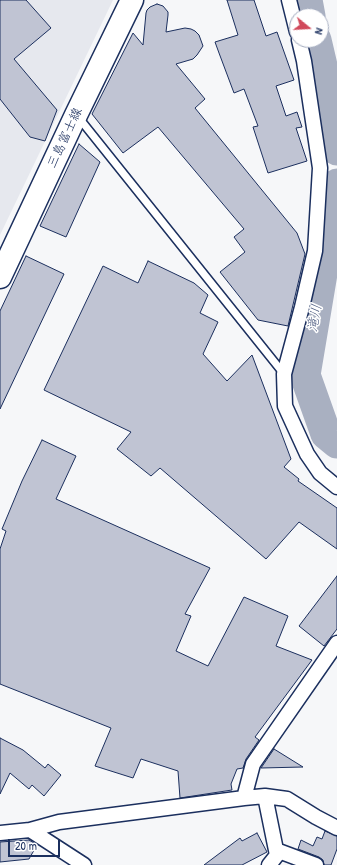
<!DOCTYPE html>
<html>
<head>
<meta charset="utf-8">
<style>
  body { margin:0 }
  #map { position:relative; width:337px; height:865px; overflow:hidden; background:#f6f7f9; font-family:"Patrick Hand",sans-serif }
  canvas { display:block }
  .north { position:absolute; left:289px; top:8px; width:40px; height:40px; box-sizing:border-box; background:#fff; border:1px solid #a4acbf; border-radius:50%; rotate:108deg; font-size:11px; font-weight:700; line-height:16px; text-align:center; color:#1b2f5e }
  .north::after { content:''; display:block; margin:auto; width:14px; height:18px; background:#d1495b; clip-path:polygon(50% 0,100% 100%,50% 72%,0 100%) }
  .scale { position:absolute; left:8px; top:839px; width:52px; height:18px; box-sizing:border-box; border:2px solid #1b2f5e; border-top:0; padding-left:5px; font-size:12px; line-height:14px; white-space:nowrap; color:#1b2f5e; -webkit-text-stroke:3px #fff; paint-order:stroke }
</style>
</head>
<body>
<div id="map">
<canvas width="337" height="865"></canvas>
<div class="north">N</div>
<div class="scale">20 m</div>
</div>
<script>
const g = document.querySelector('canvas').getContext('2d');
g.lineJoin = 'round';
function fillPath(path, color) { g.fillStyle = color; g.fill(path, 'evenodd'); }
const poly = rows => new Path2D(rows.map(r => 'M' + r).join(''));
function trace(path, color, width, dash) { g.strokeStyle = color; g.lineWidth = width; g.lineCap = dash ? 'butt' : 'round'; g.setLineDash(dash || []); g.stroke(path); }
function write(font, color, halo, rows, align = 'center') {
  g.font = font + ' "Patrick Hand","Klee One",sans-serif'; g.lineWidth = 3; g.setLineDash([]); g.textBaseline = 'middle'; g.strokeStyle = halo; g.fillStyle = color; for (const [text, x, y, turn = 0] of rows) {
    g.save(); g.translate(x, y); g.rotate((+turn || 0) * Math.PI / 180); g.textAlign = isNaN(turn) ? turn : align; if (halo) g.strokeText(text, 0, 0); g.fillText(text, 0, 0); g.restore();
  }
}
fillPath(poly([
  [0,0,113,0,0,235]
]), '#e6e8ee');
trace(poly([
  [307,0,310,16],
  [316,40,323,70,337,150],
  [337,184,305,375,326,434,337,443]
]), '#a9b0c1', 31);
const building = poly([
  [0,0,26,0,51,28,14,59,57,110,45,141,30,137,0,99,0,0],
  [227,0,254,0,266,36,277,32,294,80,276,86,286,116,297,112,302,127,296,128,307,161,268,173,253,127,258,126,244,89,234,93,219,53,215,42,238,35,227,0],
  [157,4,163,6,168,12,168,15,166,32,185,28,191,29,195,31,199,35,203,46,197,55,193,59,176,64,205,99,195,108,297,233,305,254,288,326,258,320,220,272,245,252,234,237,244,229,158,127,123,153,92,114,133,33,143,45,146,13,147,10,150,7,157,4],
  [79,144,100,162,66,237,40,226,79,144],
  [26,256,64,274,0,409,0,311,26,256],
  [148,261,194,283,208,295,200,313,218,322,203,354,227,381,252,355,291,459,284,467,299,479,298,481,337,508,337,549,299,522,266,559,160,468,151,476,117,449,131,432,44,390,103,266,138,283,148,261],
  [42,440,76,456,56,499,210,568,185,614,191,616,176,651,208,666,244,597,288,616,276,646,312,660,255,737,259,740,246,759,243,768,237,769,231,784,232,790,180,798,178,771,141,759,133,778,95,766,111,728,0,684,0,549,6,531,2,529,22,481,42,440],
  [337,576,337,629,324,646,299,626,337,576],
  [0,738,23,750,45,768,48,764,61,775,44,796,32,785,29,789,10,773,0,794,0,738],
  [274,749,303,767,261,768,274,749],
  [325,831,337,836,337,849,331,865,324,865,323,860,319,857,298,849,301,840,313,846,317,837,322,839,325,831],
  [257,833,267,852,242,865,204,865,240,838,242,841,257,833],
  [29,840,37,845,29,859,0,862,0,842,29,840]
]);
fillPath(building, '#c0c4d3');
trace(building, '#1b2f5e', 1);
const lane = poly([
  [79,118,284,374]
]);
const street = poly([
  [289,0,297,32],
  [299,40,304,61,320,168,315,251,302,307,284,374,285,406,307,454,320,473,337,487],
  [265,796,277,855,269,865],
  [244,798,253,764,337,643],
  [30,830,84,865],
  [0,833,30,830,59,822,244,798,265,796,287,799,316,817,337,828],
  [276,850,316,865]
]);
const primary = poly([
  [0,277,76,115,132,0]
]);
trace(lane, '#1b2f5e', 10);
trace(street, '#1b2f5e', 17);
trace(primary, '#1b2f5e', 25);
trace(lane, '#fff', 7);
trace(street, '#fff', 14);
trace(primary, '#fff', 22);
write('13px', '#1b2f5e', '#fff', [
  ["三島富士線",65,138,-65]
]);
write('italic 14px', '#4d5c81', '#fff', [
  ["滝川",315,318,-80]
]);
</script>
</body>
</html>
